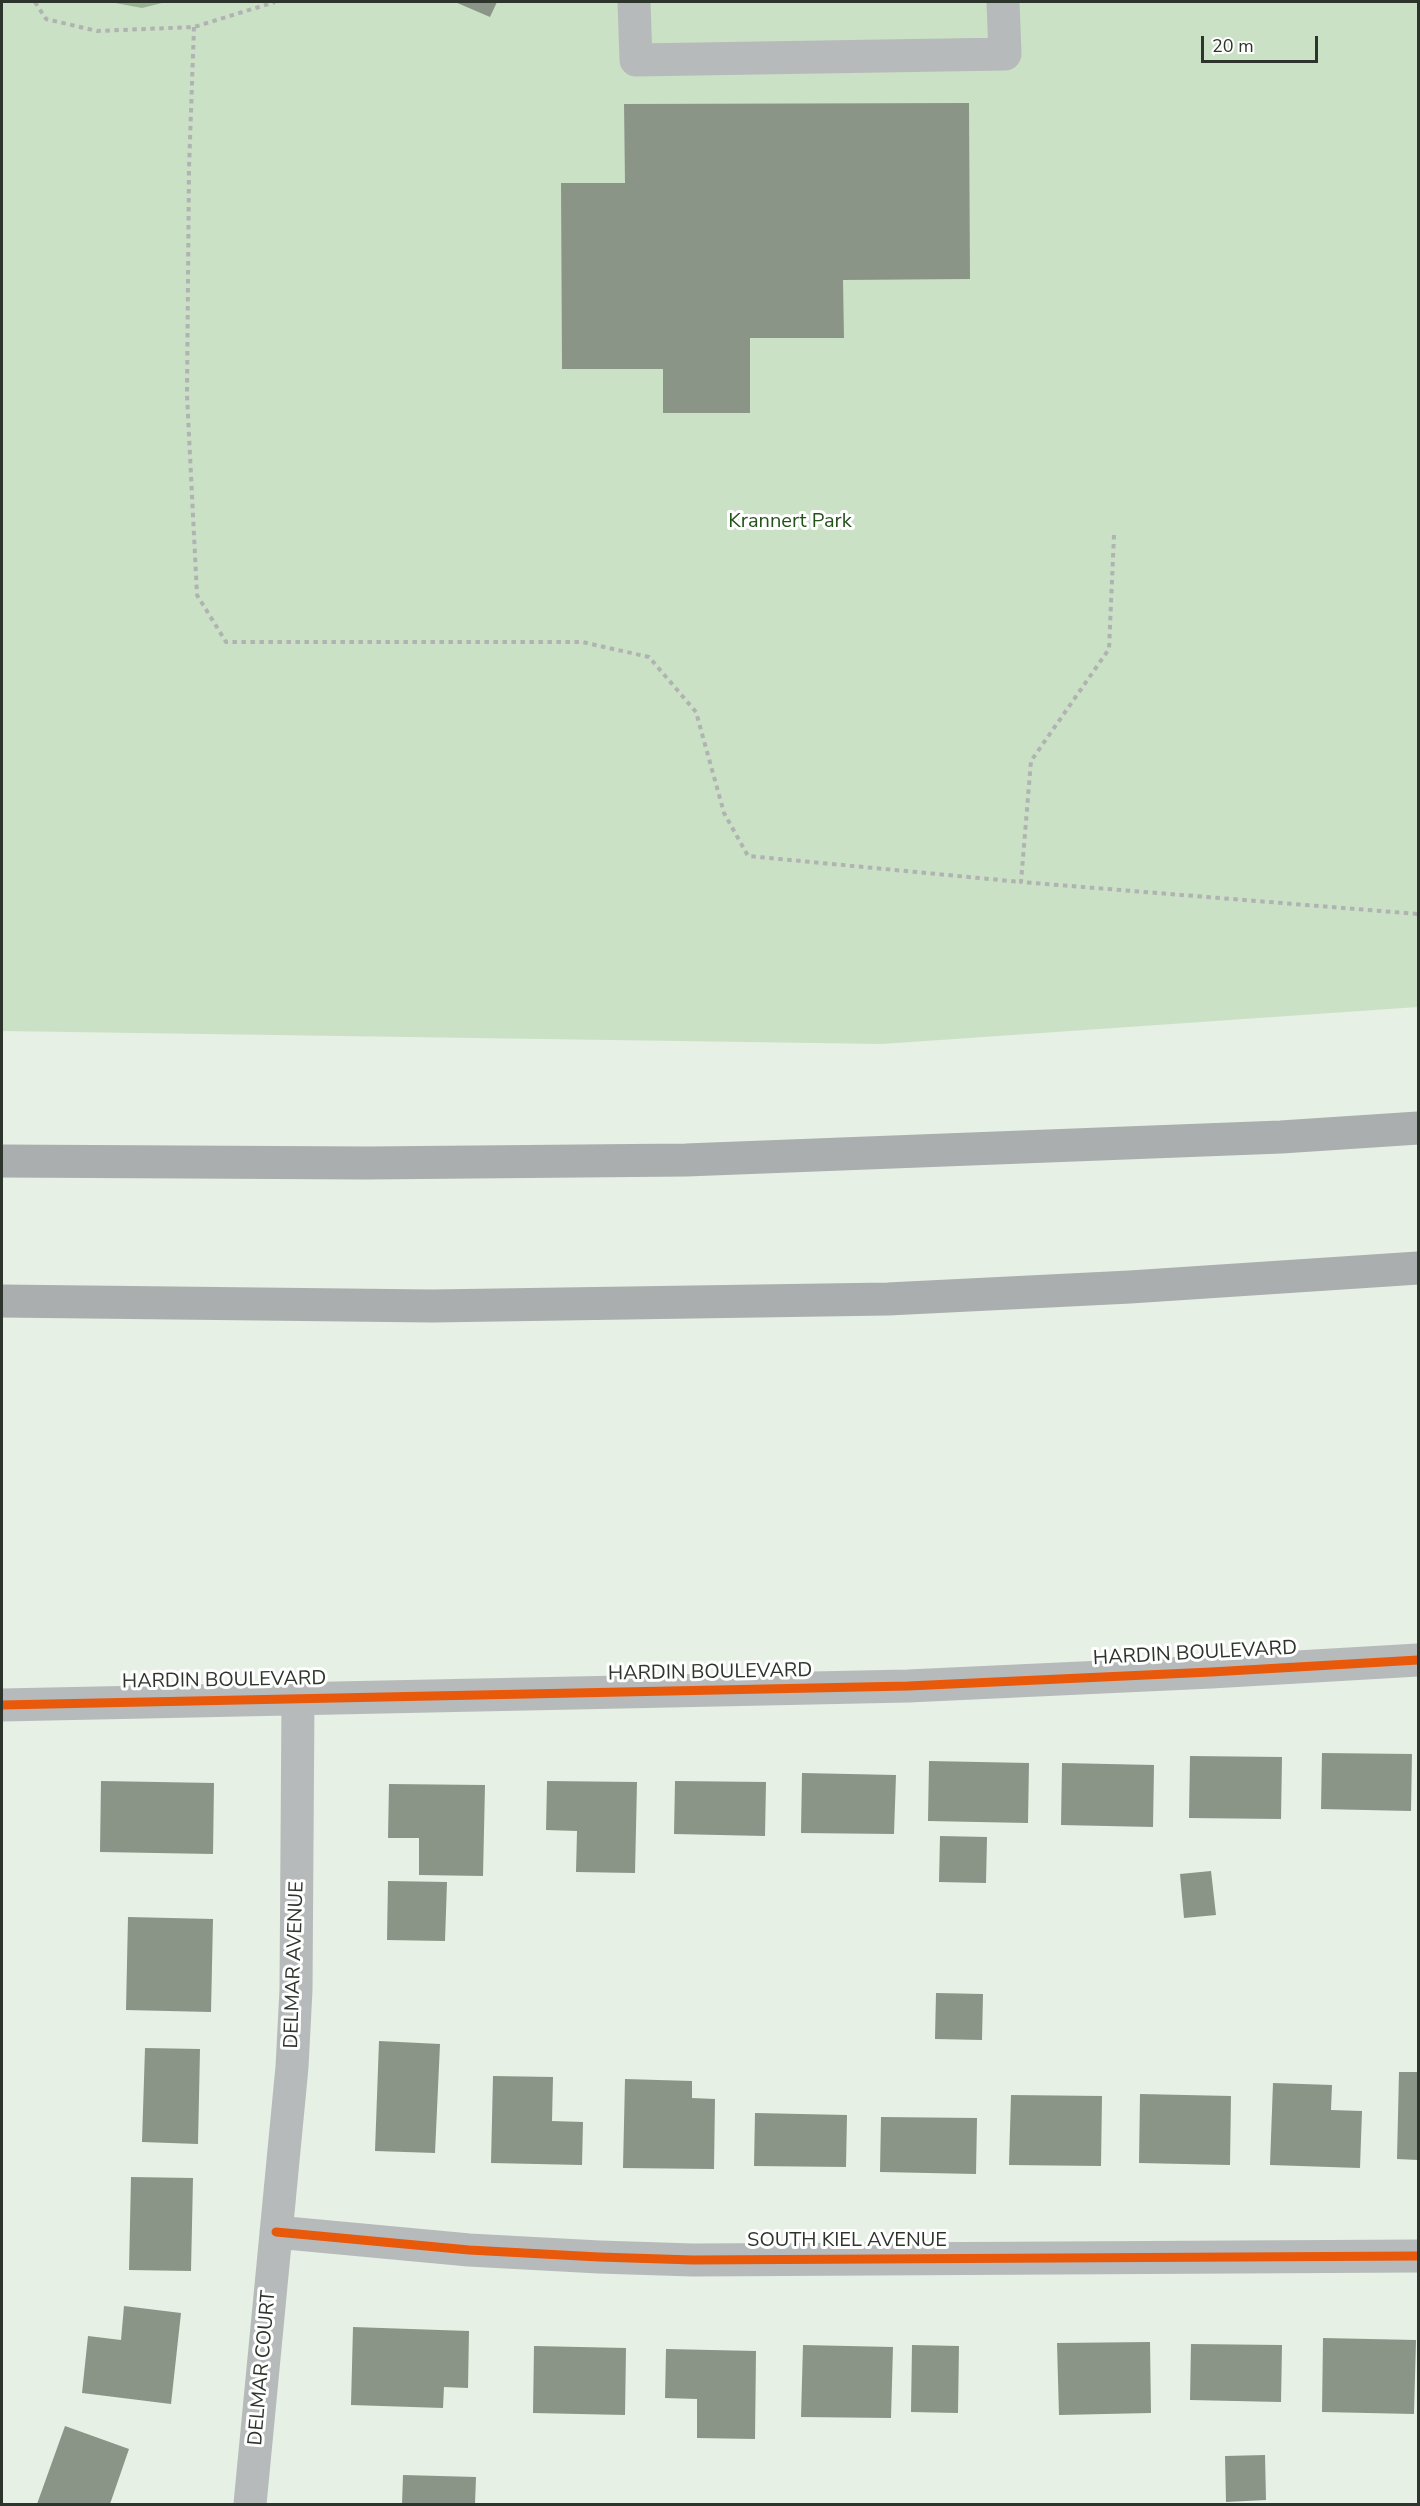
<!DOCTYPE html>
<html>
<head>
<meta charset="utf-8">
<style>
  body { margin:0 }
  #map { position:relative; width:1420px; height:2506px; overflow:hidden; background:#e6f0e4; font-family:"Nunito Sans",sans-serif }
  canvas { display:block }
  .frame { position:absolute; inset:0; border:3px solid #2d342b; pointer-events:none }
  .scale { position:absolute; left:1201px; top:36px; width:117px; height:27px; box-sizing:border-box; border:3px solid #2d342b; border-top:0; padding-left:8px; font-size:18px; line-height:21px; white-space:nowrap; color:#2d342b; -webkit-text-stroke:4px #fff; paint-order:stroke }
</style>
</head>
<body>
<div id="map">
<canvas width="1420" height="2506"></canvas>
<div class="frame"></div>
<div class="scale">20 m</div>
</div>
<script>
const g = document.querySelector('canvas').getContext('2d');
g.lineJoin = 'round';
function fillPath(path, color) { g.fillStyle = color; g.fill(path, 'evenodd'); }
const poly = rows => new Path2D(rows.map(r => 'M' + r).join(''));
function trace(path, color, width, dash) { g.strokeStyle = color; g.lineWidth = width; g.lineCap = dash ? 'butt' : 'round'; g.setLineDash(dash || []); g.stroke(path); }
function write(font, color, halo, rows, align = 'center') {
  g.font = font + ' "Nunito Sans",sans-serif'; g.lineWidth = 6; g.setLineDash([]); g.textBaseline = 'middle'; g.strokeStyle = halo; g.fillStyle = color; for (const [text, x, y, turn = 0] of rows) {
    g.save(); g.translate(x, y); g.rotate((+turn || 0) * Math.PI / 180); g.textAlign = isNaN(turn) ? turn : align; if (halo) g.strokeText(text, 0, 0); g.fillText(text, 0, 0); g.restore();
  }
}
fillPath(poly([
  [2,2,1418,2,1418,1007,882,1044,2,1031]
]), '#cae1c6');
fillPath(poly([
  [110,2,166,2,142,8]
]), '#99b494');
fillPath(poly([
  [455,2,497,2,490,17],
  [969,103,970,279,843,280,844,338,750,338,750,413,663,413,663,369,562,369,561,183,625,183,624,104],
  [1322,1753,1412,1754,1411,1811,1321,1809],
  [1190,1756,1282,1757,1281,1819,1189,1818],
  [929,1761,1029,1763,1028,1823,928,1821],
  [1062,1763,1154,1765,1153,1827,1061,1825],
  [802,1773,896,1775,894,1834,801,1833],
  [101,1781,214,1783,213,1854,100,1852],
  [547,1781,637,1782,635,1873,576,1872,577,1831,546,1830],
  [675,1781,766,1782,765,1836,674,1834],
  [389,1784,485,1785,483,1876,419,1875,419,1838,388,1838],
  [940,1836,987,1837,986,1883,939,1882],
  [1211,1871,1216,1915,1184,1918,1180,1874],
  [388,1881,447,1882,445,1941,387,1940],
  [128,1917,213,1919,211,2012,126,2010],
  [936,1993,983,1994,982,2040,935,2039],
  [379,2041,440,2044,435,2153,375,2151],
  [145,2048,200,2049,198,2144,142,2142],
  [1399,2072,1418,2072,1418,2160,1397,2159],
  [493,2076,553,2077,552,2121,583,2122,582,2165,491,2163],
  [625,2079,692,2081,692,2098,715,2099,714,2169,623,2168],
  [1273,2083,1332,2085,1331,2110,1362,2111,1360,2168,1270,2165],
  [1140,2094,1231,2096,1230,2165,1139,2163],
  [1011,2095,1102,2096,1101,2166,1009,2165],
  [755,2113,847,2115,846,2167,754,2166],
  [881,2117,977,2118,976,2174,880,2172],
  [131,2177,193,2178,191,2271,129,2270],
  [124,2306,181,2313,171,2404,82,2393,88,2336,121,2340],
  [353,2327,469,2331,468,2388,444,2387,443,2408,351,2405],
  [1323,2338,1416,2340,1414,2414,1322,2412],
  [1150,2342,1151,2413,1059,2415,1057,2343],
  [1191,2344,1282,2345,1281,2402,1190,2400],
  [803,2345,893,2347,891,2418,801,2417],
  [912,2345,959,2346,958,2413,911,2412],
  [534,2346,626,2348,625,2415,533,2413],
  [666,2349,756,2351,755,2439,697,2438,697,2399,665,2398],
  [65,2426,129,2449,110,2504,37,2504],
  [1265,2455,1266,2500,1226,2502,1225,2456],
  [403,2475,476,2477,475,2504,402,2504]
]), '#8a9588');
trace(poly([
  [35,2,46,19,97,31,194,27,275,2],
  [194,27,189,168,187,395,197,595,226,642,582,642,649,657,696,712,724,813,748,856,1021,882],
  [1114,535,1109,649,1031,761,1021,882,1418,914]
]), '#b0b3b1', 4, [4.5, 4.5]);
trace(poly([
  [634,2,636,60,1005,54,1003,2],
  [2,1705,908,1686,1211,1672,1418,1660],
  [276,2232,469,2250,599,2257,693,2260,1418,2256],
  [250,2504,292,2067,296,1990,298,1697]
]), '#b7babb', 33);
trace(poly([
  [2,1161,367,1163,686,1160,1281,1137,1418,1128],
  [2,1301,432,1306,888,1299,1130,1287,1418,1268]
]), '#aaaeae', 33);
trace(poly([
  [2,1705,908,1686,1211,1672,1418,1660],
  [276,2232,469,2250,599,2257,693,2260,1418,2256]
]), '#e8590c', 9);
write('20px', '#23521a', '#fff', [
  ["Krannert Park",790,522]
]);
write('20px', '#2d342b', '#fff', [
  ["HARDIN BOULEVARD",1195,1654,-3],
  ["HARDIN BOULEVARD",710,1673,-1],
  ["HARDIN BOULEVARD",224,1681,-1],
  ["DELMAR AVENUE",295,1965,-88],
  ["SOUTH KIEL AVENUE",847,2241],
  ["DELMAR COURT",263,2368,-85]
]);
</script>
</body>
</html>
